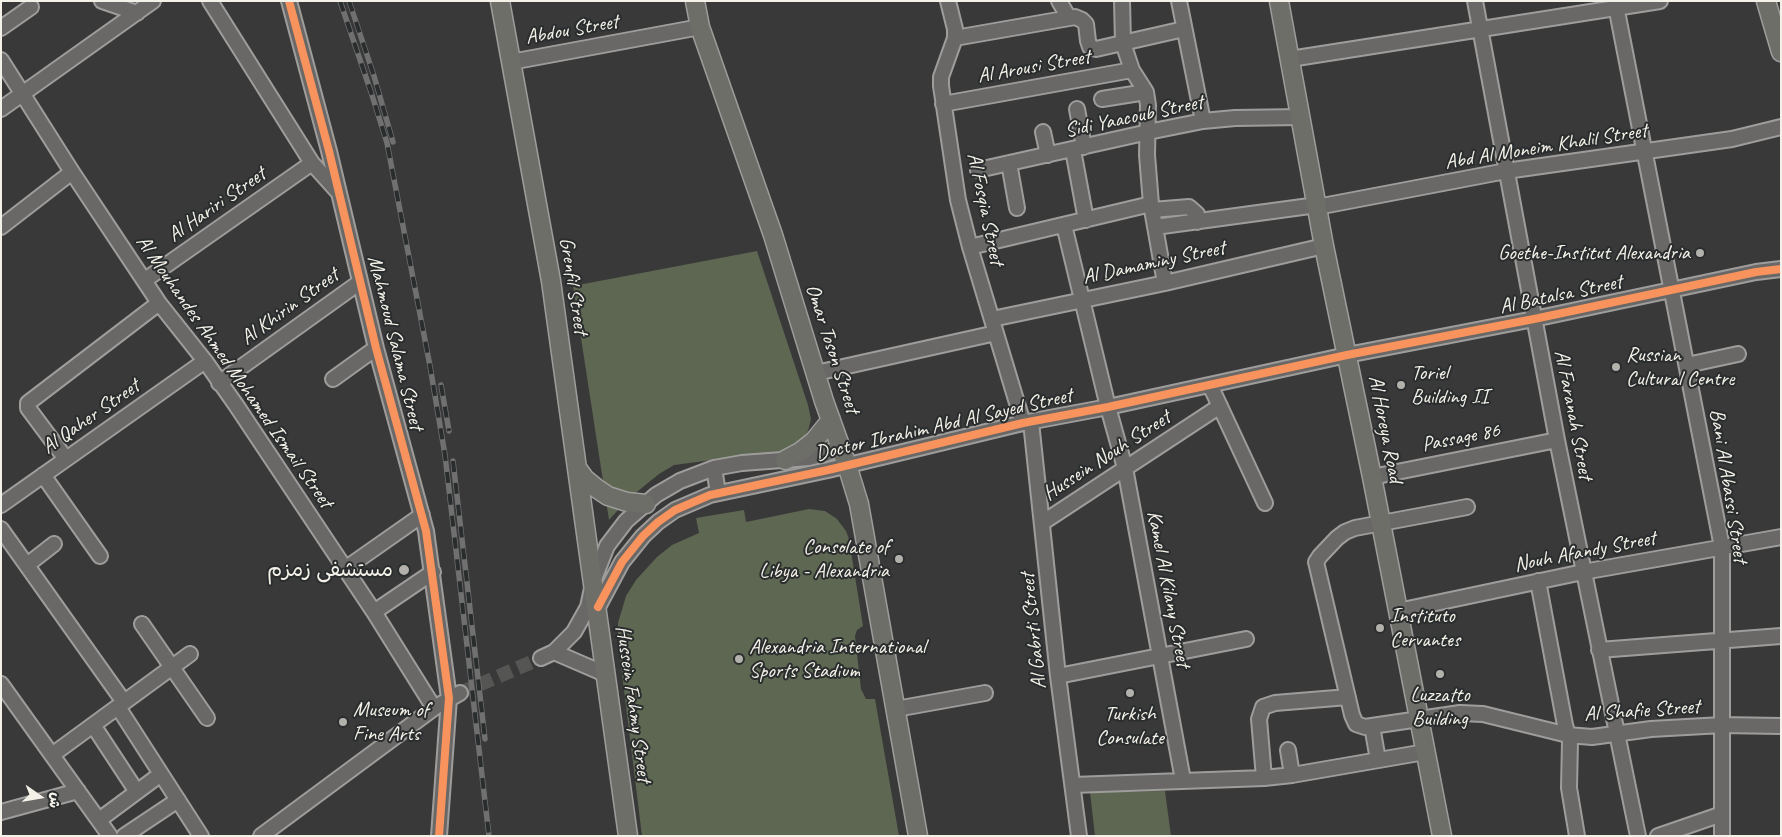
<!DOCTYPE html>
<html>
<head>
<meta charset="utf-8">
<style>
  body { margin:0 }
  #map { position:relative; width:1782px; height:837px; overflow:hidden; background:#39393a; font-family:Caveat,"Playpen Sans Arabic",sans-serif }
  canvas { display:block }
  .frame { position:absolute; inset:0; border:2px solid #f4f1e8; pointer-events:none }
  .north { position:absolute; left:15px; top:772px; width:50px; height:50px; -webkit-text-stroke:4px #2a2d2e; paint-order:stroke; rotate:103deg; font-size:14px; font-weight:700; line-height:20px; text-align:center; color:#f4f1e8 }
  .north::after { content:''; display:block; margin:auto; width:18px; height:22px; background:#f4f1e8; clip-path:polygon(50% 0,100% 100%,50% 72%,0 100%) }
</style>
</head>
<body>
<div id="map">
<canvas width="1782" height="837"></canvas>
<div class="frame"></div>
<div class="north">ش</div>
</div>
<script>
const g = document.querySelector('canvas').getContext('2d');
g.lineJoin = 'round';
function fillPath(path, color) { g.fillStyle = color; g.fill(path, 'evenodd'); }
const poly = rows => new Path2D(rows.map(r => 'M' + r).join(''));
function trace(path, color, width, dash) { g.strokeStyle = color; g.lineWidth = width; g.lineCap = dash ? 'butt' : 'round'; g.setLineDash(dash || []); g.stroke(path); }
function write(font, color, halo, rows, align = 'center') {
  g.font = font + ' Caveat,"Playpen Sans Arabic",sans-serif'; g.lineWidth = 4; g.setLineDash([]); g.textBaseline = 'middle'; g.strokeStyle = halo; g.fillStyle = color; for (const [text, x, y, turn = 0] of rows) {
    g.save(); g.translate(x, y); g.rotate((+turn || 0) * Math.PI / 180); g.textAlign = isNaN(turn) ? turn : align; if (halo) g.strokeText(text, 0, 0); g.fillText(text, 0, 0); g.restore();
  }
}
fillPath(poly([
  [757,251,808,405,811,419,808,431,801,442,790,450,674,465,659,474,627,500,609,520,573,286],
  [809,509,825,511,837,519,846,531,849,539,863,626,857,630,855,636,861,689,866,699,875,699,899,836,642,836,618,641,618,623,626,596,636,580,657,557,672,545,699,533,696,518,744,510,746,522],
  [1165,791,1171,836,1095,836,1090,792]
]), '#5d6751');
trace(poly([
  [460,693,541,658]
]), '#555554', 14, [14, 7]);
const minor = poly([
  [102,1,137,13],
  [210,1,312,163,339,193],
  [289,1,329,151,376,348,426,531,449,698,439,836],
  [948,1,955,29,955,38,941,77,941,86,958,200,970,247,1023,423],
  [1059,1,1069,18],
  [1122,1,1123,43,1132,70,1146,92,1148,105,1147,155,1151,204,1165,283],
  [1179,1,1203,121],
  [1475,1,1557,440,1638,836],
  [1615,1,1722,547,1722,836],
  [1,28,31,7],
  [955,38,1075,17,1082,20,1086,24,1088,41,1090,47,1096,49,1184,29],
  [1290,59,1660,1],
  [1,60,72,172,159,303,205,361,236,405,374,612,434,708],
  [511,62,700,27],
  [1102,99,1146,92],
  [943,104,1132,70],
  [1,109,153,1],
  [1077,109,1084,147],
  [1043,132,1048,155],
  [1073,150,1086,220],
  [1009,163,1017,208],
  [978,170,1153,131,1203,121,1235,118,1300,117],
  [1317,207,1506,171,1732,139,1781,127],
  [1152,210,1189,207,1197,214,1197,222],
  [1064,225,1108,407,1125,468,1183,780],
  [1,227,72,172],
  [1155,227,1317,205],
  [970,247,1151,204],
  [145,280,312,163],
  [992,319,1165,283,1324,246],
  [1687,365,1738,354],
  [816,373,996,333],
  [333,379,376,348],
  [219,383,360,282],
  [1210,385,1265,503],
  [1031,422,1058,676,1079,836],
  [66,459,28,408,28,403,159,303],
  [714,468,718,493],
  [43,475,100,556],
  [1372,477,1557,440],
  [1,505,205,361],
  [1467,507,1355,528,1345,532,1337,538,1320,556,1316,562,1352,715,1356,724,1365,727,1460,713,1483,714,1568,735,1592,737,1651,729,1722,725,1781,726],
  [1042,523,1220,406],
  [1,529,124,702],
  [27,565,54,544],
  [345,569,422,515],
  [1538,581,1565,725,1570,741,1569,788,1577,836],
  [598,607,622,562,643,536,658,522,675,510,710,495,828,470,1023,423,1108,407,1347,355,1534,319,1756,272,1781,269],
  [1398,611,1583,572,1781,537],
  [374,612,433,572],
  [142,624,207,718],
  [1599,650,1781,636],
  [554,652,605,674],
  [541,658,554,652,574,632,588,607,594,579,607,546,626,521,656,495,680,481,714,468,742,463,809,458,825,454,841,447],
  [1058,676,1246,639],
  [1,684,110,836],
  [118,707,201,836],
  [896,709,985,693],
  [93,725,137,792],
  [1372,726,1378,760],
  [1288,750,1292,775],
  [52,755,190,654],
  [1264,778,1259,719,1263,707,1275,703,1348,697],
  [1073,785,1264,778,1292,775,1425,752],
  [1,812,78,791],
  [99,820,161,774],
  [124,836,178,800],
  [261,836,434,708,460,693],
  [1658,836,1722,814]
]);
const major = poly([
  [500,1,551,281,628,836],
  [695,1,700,27,773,235,824,401,847,465,859,504,918,836],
  [1279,1,1324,246,1372,477,1442,836],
  [1766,1,1781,52],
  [785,460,800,452,814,441,831,420],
  [577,468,585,479,596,488,608,496,627,502,646,504]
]);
trace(minor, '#9e9d9c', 18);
trace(major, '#9e9d9c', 21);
trace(minor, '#696866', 14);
trace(major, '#6e6e69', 18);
const rail = poly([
  [340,1,371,92,387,143,430,366,445,455,489,836],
  [349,1,374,76,393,142],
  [441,385,449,431],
  [453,461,485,739]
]);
trace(rail, '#707070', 5.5);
trace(rail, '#2a2d2e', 4, [11]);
trace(poly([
  [289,1,329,151,376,348,426,531,449,698,439,836],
  [598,607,622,562,643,536,658,522,675,510,710,495,828,470,1023,423,1108,407,1347,355,1534,319,1756,272,1781,269]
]), '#f8935d', 8);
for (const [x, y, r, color] of [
  [1700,253,5,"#b3b1ab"],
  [1616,367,5,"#b3b1ab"],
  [1401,385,5,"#b3b1ab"],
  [899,559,5,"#b3b1ab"],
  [404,570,6,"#b3b1ab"],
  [1380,628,5,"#b3b1ab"],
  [739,659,5,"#b3b1ab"],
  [1440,674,5,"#b3b1ab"],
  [1130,693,5,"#b3b1ab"],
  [343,722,5,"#b3b1ab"]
]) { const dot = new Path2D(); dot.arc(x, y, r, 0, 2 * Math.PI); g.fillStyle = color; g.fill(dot); trace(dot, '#2a2d2e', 2); }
write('21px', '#f4f1e8', '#2a2d2e', [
  ["Abdou Street",572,30,-10],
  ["Al Arousi Street",1034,67,-10],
  ["Sidi Yaacoub Street",1134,117,-12],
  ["Abd Al Moneim Khalil Street",1546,147,-9],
  ["Al Hariri Street",217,205,-35],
  ["Al Fosqia Street",985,209,78],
  ["Al Damaminy Street",1154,263,-12],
  ["Grenfil Street",573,286,81],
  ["Al Batalsa Street",1561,295,-12],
  ["Al Khirin Street",290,307,-36],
  ["Mahmoud Salama Street",395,343,76],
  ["Omar Toson Street",832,349,72],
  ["Al Mouhandes Ahmed Mohamed Ismail Street",234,372,55],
  ["Al Faranah Street",1573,415,79],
  ["Al Qaher Street",91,417,-35],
  ["Doctor Ibrahim Abd Al Sayed Street",944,425,-13],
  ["Al Horeya Road",1385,429,79],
  ["Passage 86",1461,438,-11],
  ["Hussein Nouh Street",1107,456,-33],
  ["Bani Al Abassi Street",1728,486,81],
  ["Nouh Afandy Street",1585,552,-11],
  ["Kamel Al Kilany Street",1168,589,79],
  ["Al Gabrti Street",1034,631,-96],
  ["Hussein Fahmy Street",633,704,82],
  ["Al Shafie Street",1642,711,-4]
]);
write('21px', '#f4f1e8', '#2a2d2e', [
  ["Goethe-Institut Alexandria",1690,253,"right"],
  ["Russian",1626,355],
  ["Cultural Centre",1626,379],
  ["Toriel",1411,373],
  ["Building II",1411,397],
  ["Consolate of",889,547,"right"],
  ["Libya - Alexandria",889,571,"right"],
  ["مستشفى زمزم",393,570,"right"],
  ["Instituto",1390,616],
  ["Cervantes",1390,640],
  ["Alexandria International",749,647],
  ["Sports Stadium",749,671],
  ["Luzzatto",1440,695,"center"],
  ["Building",1440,719,"center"],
  ["Museum of",353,710],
  ["Fine Arts",353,734],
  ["Turkish",1130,714,"center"],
  ["Consulate",1130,738,"center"]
], 'left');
</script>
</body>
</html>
